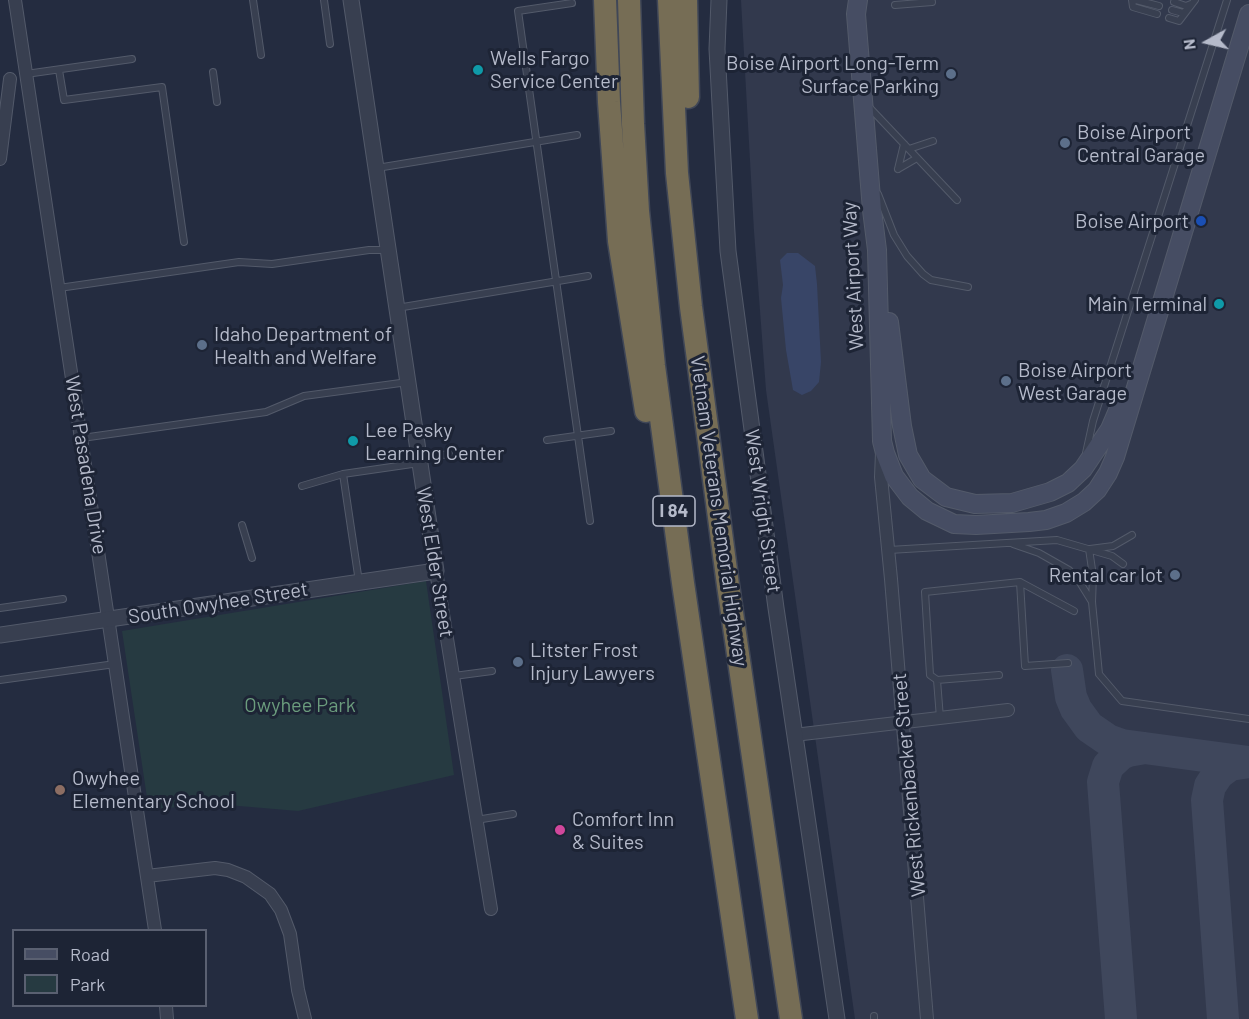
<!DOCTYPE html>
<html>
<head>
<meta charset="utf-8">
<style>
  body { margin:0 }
  #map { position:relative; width:1249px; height:1019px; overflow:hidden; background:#242c40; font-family:Barlow,sans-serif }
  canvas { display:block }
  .legend { position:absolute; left:12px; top:929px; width:195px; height:78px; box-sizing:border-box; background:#1d2435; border:2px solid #5a6071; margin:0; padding:8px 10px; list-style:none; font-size:18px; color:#b5baca }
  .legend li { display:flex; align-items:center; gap:12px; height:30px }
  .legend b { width:30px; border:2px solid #5a6071 }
  .north { position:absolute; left:1177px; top:12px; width:60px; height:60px; -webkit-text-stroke:4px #1d2435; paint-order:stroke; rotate:262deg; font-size:16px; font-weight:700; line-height:24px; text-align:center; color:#b5baca }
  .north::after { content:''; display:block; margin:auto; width:21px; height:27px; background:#b5baca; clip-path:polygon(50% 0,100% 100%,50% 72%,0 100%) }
</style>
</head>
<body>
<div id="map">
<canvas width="1249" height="1019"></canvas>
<ul class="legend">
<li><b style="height:8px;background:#464d63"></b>Road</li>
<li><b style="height:16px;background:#263a41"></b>Park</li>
</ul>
<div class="north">N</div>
</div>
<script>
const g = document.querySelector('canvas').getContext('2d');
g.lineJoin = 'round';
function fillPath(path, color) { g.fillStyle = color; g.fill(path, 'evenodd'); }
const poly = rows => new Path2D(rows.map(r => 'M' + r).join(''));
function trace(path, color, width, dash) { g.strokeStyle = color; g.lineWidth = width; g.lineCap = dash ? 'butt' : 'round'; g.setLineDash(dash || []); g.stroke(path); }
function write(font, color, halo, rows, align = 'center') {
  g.font = font + ' Barlow,sans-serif'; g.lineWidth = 6; g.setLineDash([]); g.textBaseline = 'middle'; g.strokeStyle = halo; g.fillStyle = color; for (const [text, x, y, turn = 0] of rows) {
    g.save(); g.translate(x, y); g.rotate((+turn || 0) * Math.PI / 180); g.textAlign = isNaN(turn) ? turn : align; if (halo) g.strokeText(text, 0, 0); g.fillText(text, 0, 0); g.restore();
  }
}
fillPath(poly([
  [741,0,1249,0,1249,1019,855,1019,766,390,754,231]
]), '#32394d');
fillPath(poly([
  [426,581,454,775,298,811,204,803,149,811,122,631]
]), '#263a41');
fillPath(poly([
  [787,253,798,253,815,266,817,284,821,362,819,382,811,391,802,395,793,390,786,350,781,298,783,285,780,260]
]), '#384567');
trace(poly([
  [1067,670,1071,697,1076,709,1089,727,1108,740,1122,745,1248,762],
  [1121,1019,1103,782,1108,766,1121,754,1128,751,1145,748],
  [1223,1019,1207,800,1210,786,1218,774,1230,765,1249,762]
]), '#3f475c', 32);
const service = poly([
  [253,0,261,55],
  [324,0,330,44],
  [1132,0,1133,7,1157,14],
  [1136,0,1159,6],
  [1174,2,1186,6,1191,4],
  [572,3,518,11,590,521],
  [895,5,932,2],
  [1172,10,1183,13,1187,10],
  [1169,18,1179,21,1195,0],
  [59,70,64,100,162,87,184,242],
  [213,72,217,102],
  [26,74,132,59],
  [869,107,957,200],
  [909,149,933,141],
  [377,168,577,135],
  [898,169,904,144],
  [898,169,917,158],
  [878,194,894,235,907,256,923,274,931,280,968,287],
  [59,288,239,262,272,264,369,250,387,250],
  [397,308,588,276],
  [82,438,266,412,304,396,408,382],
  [547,440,611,431],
  [1086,453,1093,421,1227,0],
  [420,458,449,454],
  [343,474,359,582],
  [302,486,343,474,419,463],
  [242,525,252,558],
  [1013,544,1039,553,1069,570,1079,581,1092,602],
  [1089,549,1093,576,1092,602,1099,674,1122,701,1249,719],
  [1090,549,1113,546,1132,535],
  [889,550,1057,540,1112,556,1123,564],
  [1020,582,1025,666,1068,663],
  [0,608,63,599],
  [454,676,492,671],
  [0,680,115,664],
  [937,680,999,675],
  [940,718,937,680,930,675,925,592,1020,582,1074,611],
  [476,820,513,814],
  [874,1016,874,1019]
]);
const minor = poly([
  [15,0,155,930],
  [0,159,10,79],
  [882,452,881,477,891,579,927,1019],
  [436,571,491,909],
  [794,735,1008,710],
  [147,876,215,868,228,870,246,877,270,894,281,910,290,934,298,990,305,1019],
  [166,1006,167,1019]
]);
const tertiary = poly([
  [719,0,717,49,728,251,776,608,837,1019],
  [0,635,436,571,351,0]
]);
const secondary = poly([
  [858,0,856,14,872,210,877,250,882,441,885,453,894,476,910,497,927,511,954,524,976,525,1029,522,1046,520,1066,513,1084,502,1097,490,1108,473,1115,457,1249,14],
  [889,322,902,426,908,455,922,479,946,497,975,504,1012,503,1050,492,1068,483,1083,469,1110,429,1119,408]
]);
const motorway = poly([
  [605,0,609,102,619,241,646,411],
  [629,0,633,124,638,211,654,366,683,583,747,1019],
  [669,0,677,173,691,307,728,585,791,1019],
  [686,0,688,97]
]);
trace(service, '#535a6a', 8);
trace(minor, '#535a6a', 14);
trace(tertiary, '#535a6a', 17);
trace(secondary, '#535a6a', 20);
trace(motorway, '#404757', 25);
trace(service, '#383f50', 6);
trace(minor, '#383f50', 12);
trace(tertiary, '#383f50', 15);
trace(secondary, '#464d63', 18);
trace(motorway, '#766d55', 22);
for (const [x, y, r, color] of [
  [478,70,6,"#0f9aa8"],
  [951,74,6,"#5c6f8a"],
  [1065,143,6,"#5c6f8a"],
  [1201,221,6,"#1a4fb4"],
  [1219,304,6,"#0f9aa8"],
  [202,345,6,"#5c6f8a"],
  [1006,381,6,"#5c6f8a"],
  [353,441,6,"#0f9aa8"],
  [1175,575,6,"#5c6f8a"],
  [518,662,6,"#5c6f8a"],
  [60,790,6,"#8d6e63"],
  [560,830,6,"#d1479c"]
]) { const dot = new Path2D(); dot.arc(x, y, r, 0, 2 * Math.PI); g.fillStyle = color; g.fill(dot); trace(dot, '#1d2435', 2); }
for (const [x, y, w] of [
  [674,511,42]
]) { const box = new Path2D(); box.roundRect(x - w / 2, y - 15, w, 30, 4.5); g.fillStyle = '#1d2435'; g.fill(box); trace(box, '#b5baca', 1.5); }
write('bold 18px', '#b5baca', null, [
  ["I 84",674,511]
]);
write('20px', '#b5baca', '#1d2435', [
  ["Wells Fargo",490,58],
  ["Service Center",490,81],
  ["Boise Airport Long-Term",939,63,"right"],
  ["Surface Parking",939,86,"right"],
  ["Boise Airport",1077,132],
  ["Central Garage",1077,155],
  ["Boise Airport",1189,221,"right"],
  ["Main Terminal",1207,304,"right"],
  ["Idaho Department of",214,334],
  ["Health and Welfare",214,357],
  ["Boise Airport",1018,370],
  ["West Garage",1018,393],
  ["Lee Pesky",365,430],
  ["Learning Center",365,453],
  ["Rental car lot",1163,575,"right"],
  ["Litster Frost",530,650],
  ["Injury Lawyers",530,673],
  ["Owyhee",72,778],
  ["Elementary School",72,801],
  ["Comfort Inn",572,819],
  ["& Suites",572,842]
], 'left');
write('20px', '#b5baca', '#1d2435', [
  ["West Airport Way",853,276,-93],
  ["West Pasadena Drive",86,465,81],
  ["Vietnam Veterans Memorial Highway",719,511,82],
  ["West Wright Street",763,511,82],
  ["West Elder Street",435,562,81],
  ["South Owyhee Street",218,603,-9],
  ["West Rickenbacker Street",909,785,-95]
]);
write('20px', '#6b9c7d', '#1d2435', [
  ["Owyhee Park",300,705]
]);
</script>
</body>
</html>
